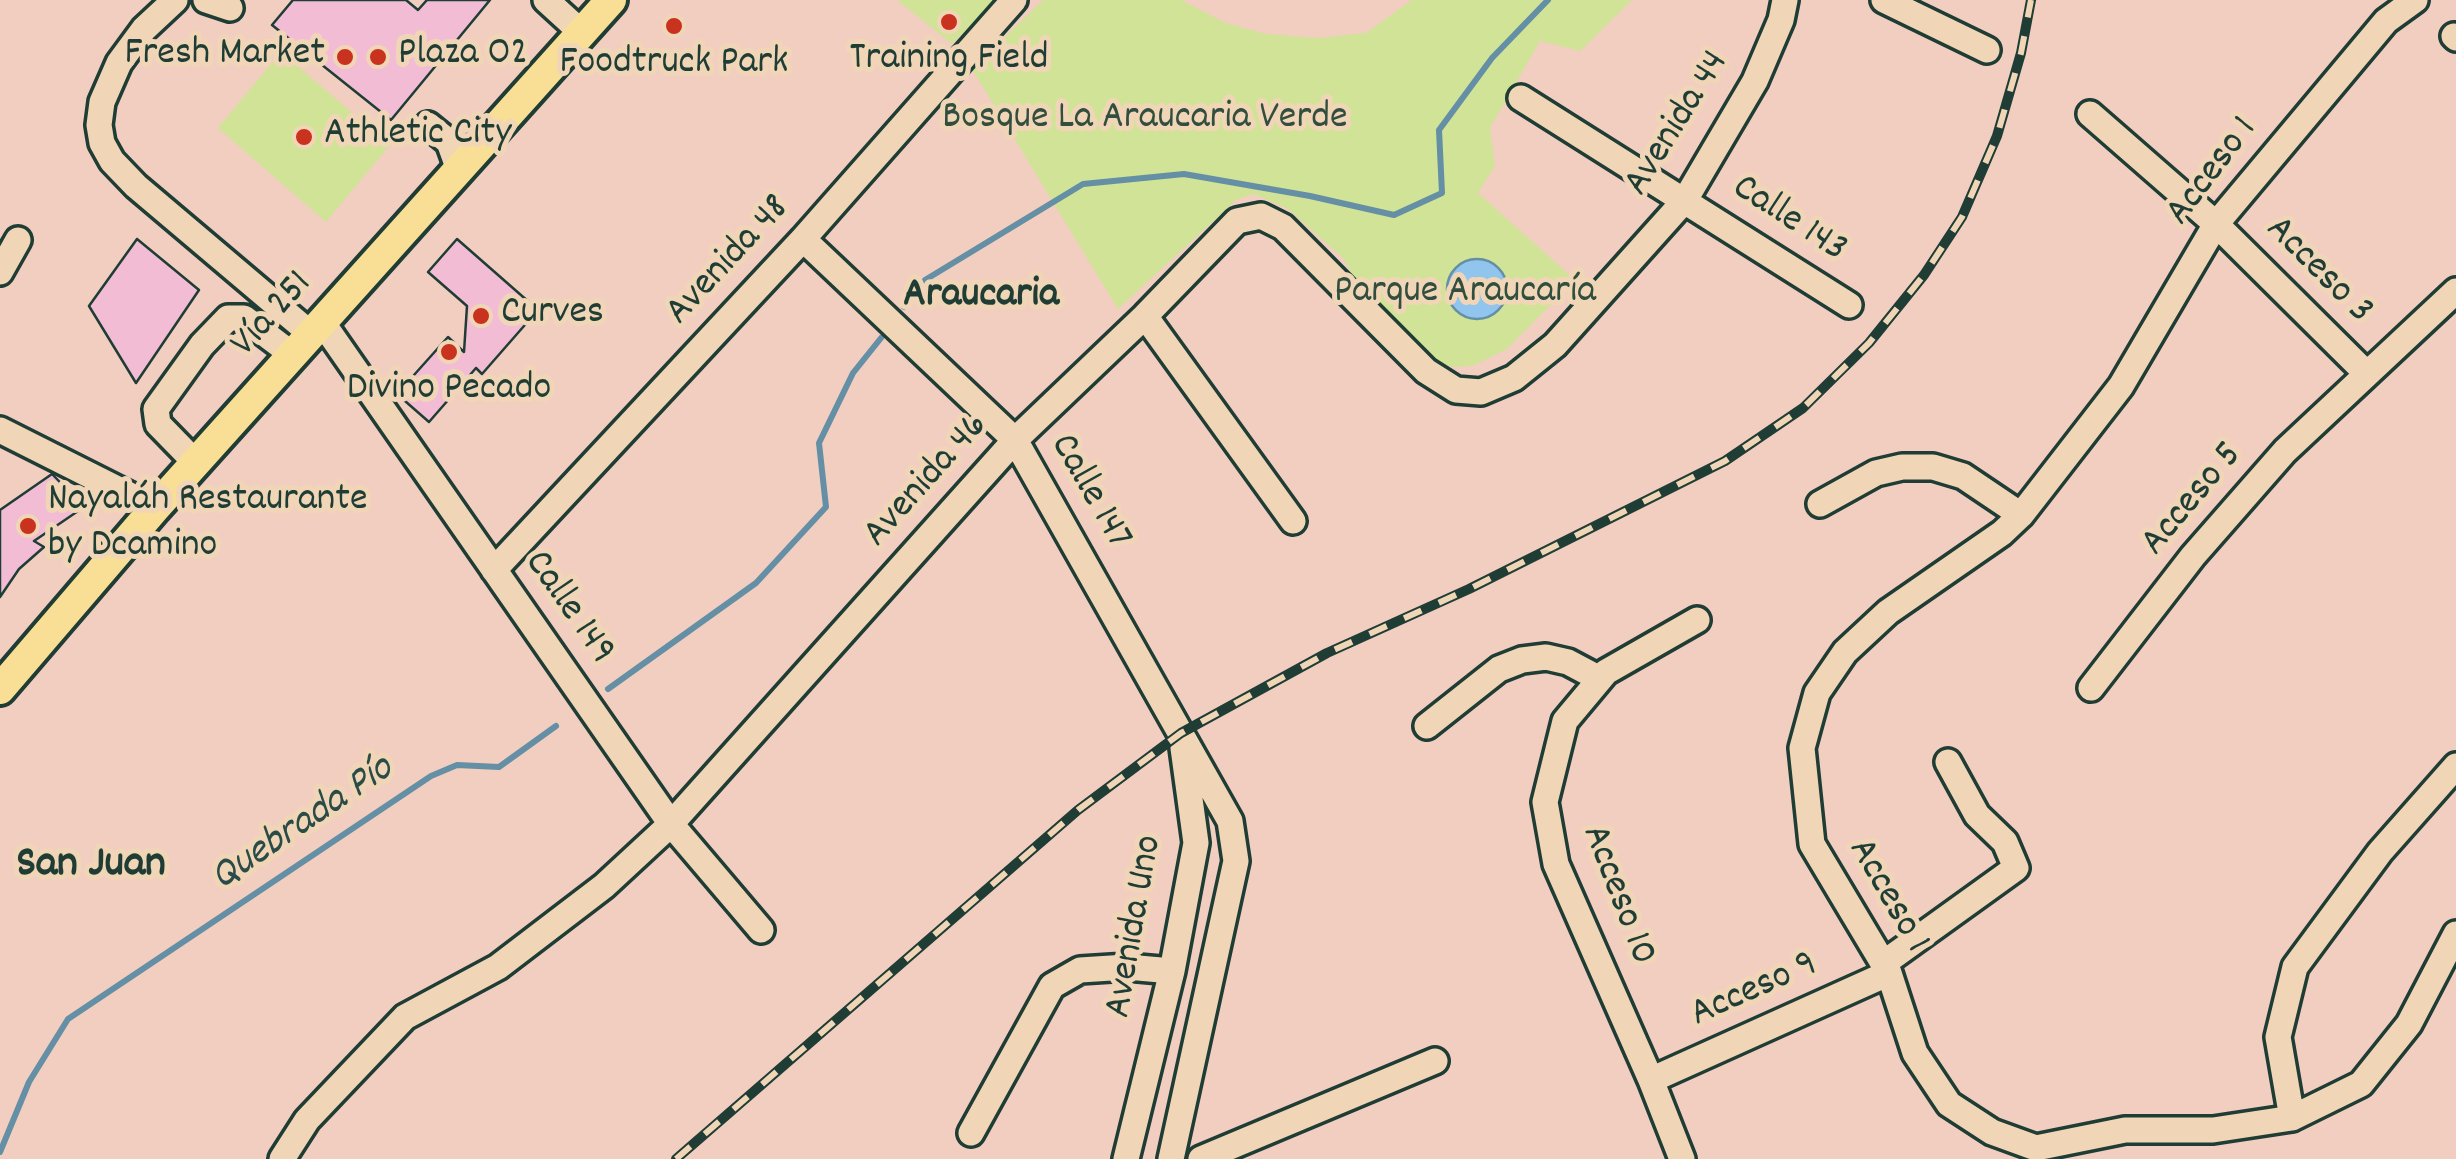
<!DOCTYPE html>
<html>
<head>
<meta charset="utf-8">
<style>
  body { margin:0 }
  canvas { display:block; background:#f1cec0 }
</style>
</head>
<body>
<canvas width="2456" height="1159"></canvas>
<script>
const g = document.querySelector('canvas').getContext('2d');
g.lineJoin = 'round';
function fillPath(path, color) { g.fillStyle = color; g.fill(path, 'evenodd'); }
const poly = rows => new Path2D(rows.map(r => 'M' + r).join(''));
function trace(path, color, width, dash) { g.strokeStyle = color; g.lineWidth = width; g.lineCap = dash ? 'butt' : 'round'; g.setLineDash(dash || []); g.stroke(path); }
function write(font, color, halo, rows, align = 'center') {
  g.font = font + ' Dekko,sans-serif'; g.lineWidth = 10; g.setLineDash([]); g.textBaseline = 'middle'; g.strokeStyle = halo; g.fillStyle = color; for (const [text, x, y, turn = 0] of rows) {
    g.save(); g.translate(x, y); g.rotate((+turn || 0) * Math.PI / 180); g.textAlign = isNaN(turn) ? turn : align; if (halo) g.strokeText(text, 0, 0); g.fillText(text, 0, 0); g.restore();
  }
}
fillPath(poly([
  [897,0,995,0,952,44],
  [1043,0,1181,0,1226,23,1266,34,1319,38,1366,33,1412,0,1632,0,1580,51,1540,41,1490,128,1495,166,1478,193,1575,280,1507,349,1472,366,1453,367,1424,357,1366,298,1343,258,1288,209,1254,194,1236,200,1118,309,972,69],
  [281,52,390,145,326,222,218,128]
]), '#d0e397');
const water = poly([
  '1447 289a30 30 0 1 1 60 0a30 30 0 1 1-60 0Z'
]);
fillPath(water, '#92c5ee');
trace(water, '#648fa4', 2.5);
trace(poly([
  [904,307,925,280,1083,184,1184,174,1310,196,1394,215,1442,193,1439,130,1492,58,1548,0],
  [608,689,756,583,826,507,819,443,853,373,881,338],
  [0,1152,29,1082,68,1019,431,776,457,765,499,767,556,726]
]), '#648fa4', 6);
const building = poly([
  [293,0,406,0,418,10,427,0,490,0,391,120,272,25,293,0],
  [137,239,199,290,136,383,89,306,137,239],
  [457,239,538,310,482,374,476,368,429,422,397,394,448,337,464,352,467,306,428,272,457,239],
  [52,474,84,507,34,541,44,547,19,569,0,597,0,510,52,474]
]);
fillPath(building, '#f3bcd5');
trace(building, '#1f3d34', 2.5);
const minor = poly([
  [175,0,144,29,119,63,102,102,99,125,102,143,112,161,136,186,311,334],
  [206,0,230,8],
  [546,0,581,32],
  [1884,0,1987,50],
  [2415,0,2386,21,2216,224,2121,386,2021,515,2002,533,1888,612,1845,652,1817,693,1802,748,1812,844,1889,973,1915,1053,1949,1104,1992,1132,2036,1148,2125,1130,2213,1130,2292,1118,2361,1084,2409,1024,2456,934],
  [2454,36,2456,38],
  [1521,98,1849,305],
  [2090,114,2216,224,2366,373],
  [428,125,449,142,458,167],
  [803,239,1015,440,1230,821,1236,861,1171,1159],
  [0,272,18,240],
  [1145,316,1293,521],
  [322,322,671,824,761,930],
  [0,430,155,508],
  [196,463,158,424,156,409,202,345,228,318,244,318,293,355],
  [1820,504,1876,473,1902,467,1933,467,1963,476,2021,515],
  [494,570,803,239,1014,0],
  [2091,688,2193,556,2285,451,2456,291],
  [1427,726,1499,669,1522,660,1546,657,1568,662,1600,679],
  [1884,963,2016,868,2005,842,1977,815,1948,762],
  [1651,1080,1889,973],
  [2292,1118,2278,1037,2295,967,2380,852,2456,766],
  [971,1133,1052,986,1080,970,1127,967,1172,971],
  [282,1159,307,1120,405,1017,498,967,604,886,671,824,1015,440,1145,316,1237,221,1261,216,1283,227,1426,371,1456,390,1481,392,1514,378,1555,345,1685,200,1755,81,1781,20,1785,0],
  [1126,1159,1172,971,1196,843,1183,748],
  [1201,1159,1435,1061],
  [1682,1159,1651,1080,1556,864,1545,802,1565,721,1606,672,1697,620]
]);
const major = poly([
  [0,689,155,508,611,0]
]);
trace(minor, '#1f3d34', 32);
trace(major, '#1f3d34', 38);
trace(minor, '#f0d6b7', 25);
trace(major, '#f9df96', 30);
const rail = poly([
  [676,1159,1078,810,1181,733,1327,653,1469,589,1725,461,1803,408,1869,343,1924,275,1962,217,1997,136,2021,53,2031,0]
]);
trace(rail, '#1f3d34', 10);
trace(rail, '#f0d6b7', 6, [19]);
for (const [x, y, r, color] of [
  [949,22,10,"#c8321e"],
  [674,26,10,"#c8321e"],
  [345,57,10,"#c8321e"],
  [378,57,10,"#c8321e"],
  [304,137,10,"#c8321e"],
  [481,316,10,"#c8321e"],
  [449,352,10,"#c8321e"],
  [28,526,10,"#c8321e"]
]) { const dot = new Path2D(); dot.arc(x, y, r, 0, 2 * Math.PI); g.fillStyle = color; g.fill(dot); trace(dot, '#f0d6b7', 4); }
write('40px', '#1f3d34', '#f0d6b7', [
  ["Fresh Market",325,57,"right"],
  ["Plaza O2",398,57],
  ["Training Field",949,62,"center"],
  ["Foodtruck Park",674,66,"center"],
  ["Athletic City",324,137],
  ["Curves",501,316],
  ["Divino Pecado",449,392,"center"],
  ["Nayaláh Restaurante",48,503],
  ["by Dcamino",48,549]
], 'left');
write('40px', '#314e3e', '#f0d6b7', [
  ["Bosque La Araucaria Verde",1145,121],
  ["Parque Araucaría",1465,295]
]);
write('40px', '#1f3d34', '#f0d6b7', [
  ["Avenida 44",1679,125,-58],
  ["Acceso 1",2214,173,-53],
  ["Calle 143",1788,221,33],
  ["Avenida 48",730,262,-47],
  ["Acceso 3",2317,272,45],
  ["Vía 251",274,316,-48],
  ["Avenida 46",928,482,-48],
  ["Calle 147",1088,493,60],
  ["Acceso 5",2194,501,-50],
  ["Calle 149",567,609,55],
  ["Acceso 10",1616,896,69],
  ["Acceso 1",1886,897,60],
  ["Avenida Uno",1137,927,-80],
  ["Acceso 9",1755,992,-24]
]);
write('bold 42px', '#1f3d34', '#f0d6b7', [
  ["Araucaria",981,298]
]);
write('italic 42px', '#2a4b47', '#f0d6b7', [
  ["Quebrada Pío",304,826,-34]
]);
write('bold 45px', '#1f3d34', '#f0d6b7', [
  ["San Juan",91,868]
]);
</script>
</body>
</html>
